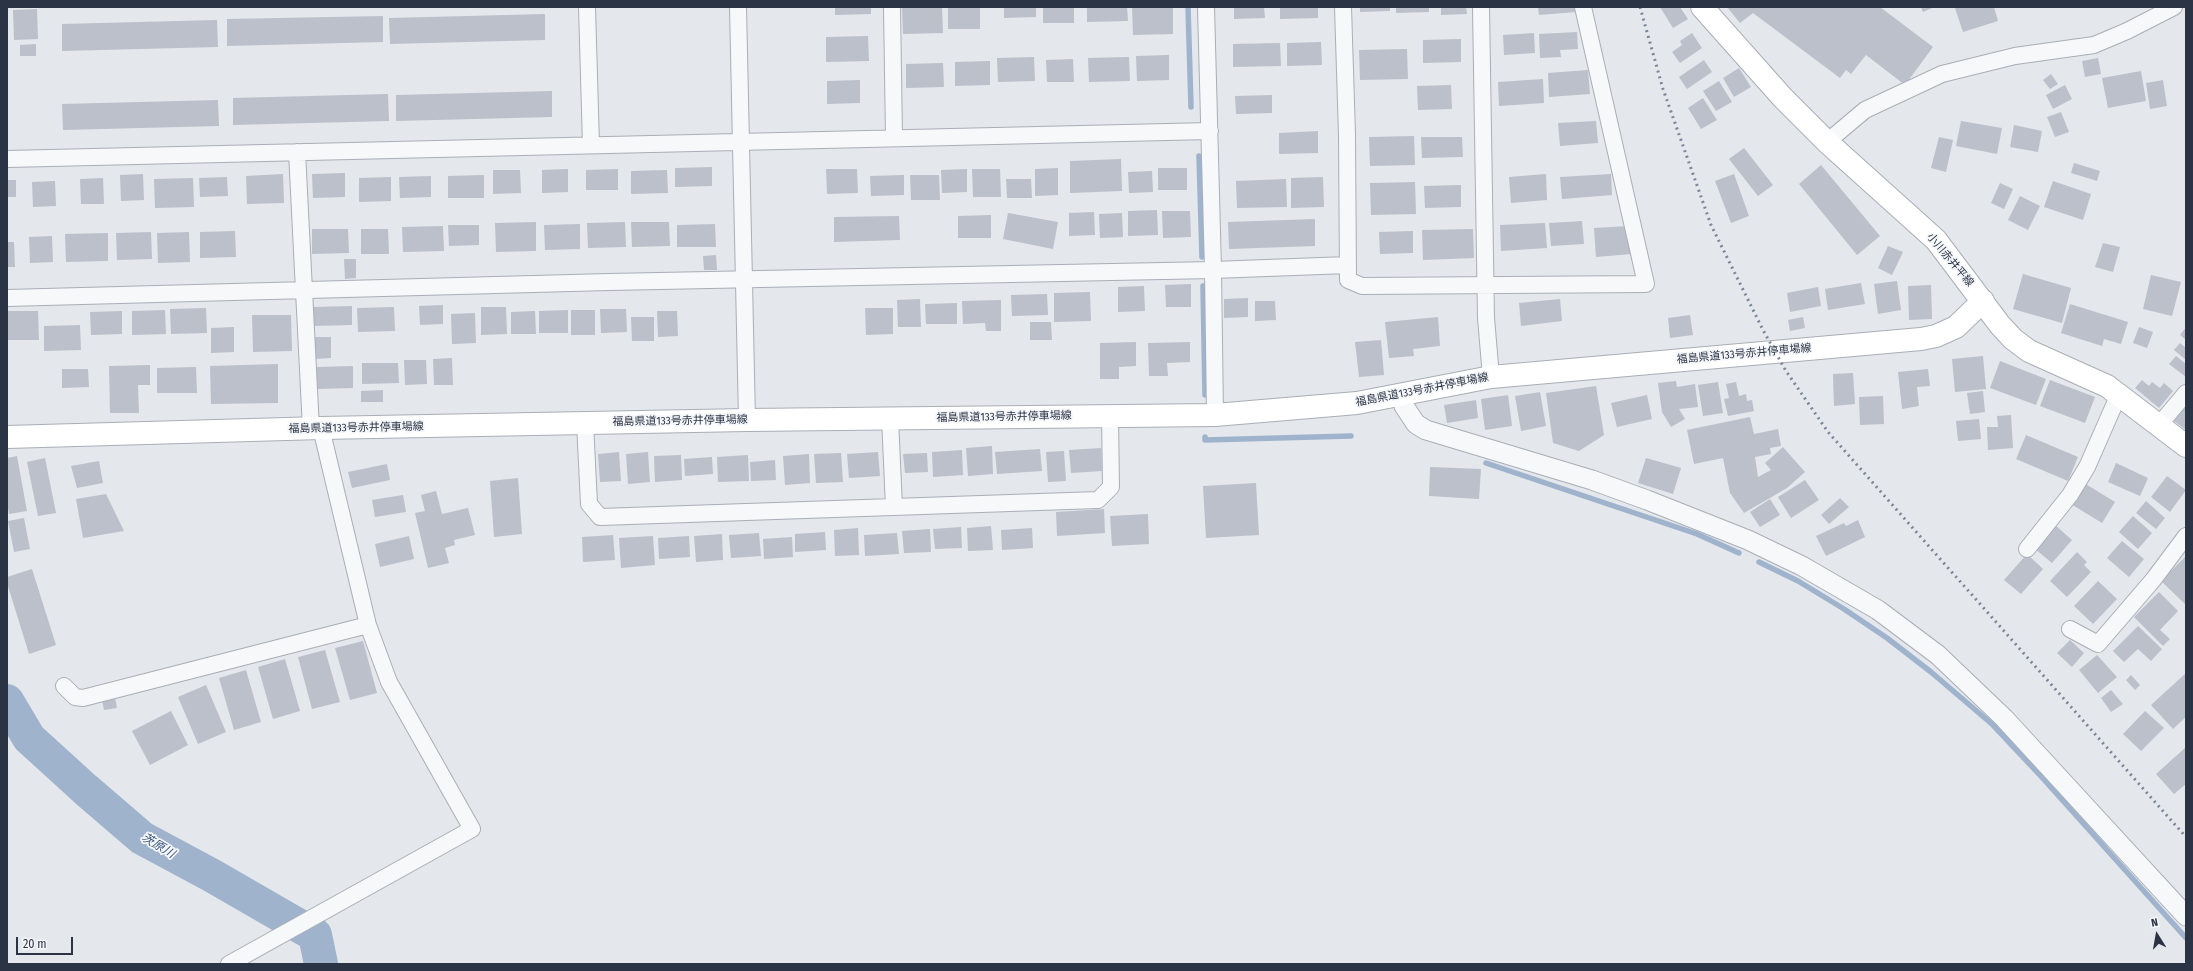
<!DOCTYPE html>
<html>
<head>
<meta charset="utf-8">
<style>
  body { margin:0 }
  #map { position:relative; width:2193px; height:971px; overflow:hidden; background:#e4e7ec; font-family:"Fira Sans Condensed",sans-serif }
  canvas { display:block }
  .frame { position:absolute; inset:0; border:8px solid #2b3445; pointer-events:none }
  .north { position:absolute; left:2137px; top:915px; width:40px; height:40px; -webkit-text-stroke:3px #f4f6f9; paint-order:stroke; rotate:349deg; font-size:11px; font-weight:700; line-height:16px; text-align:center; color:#2b3445 }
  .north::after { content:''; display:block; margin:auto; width:14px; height:18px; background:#2b3445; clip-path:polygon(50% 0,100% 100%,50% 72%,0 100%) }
  .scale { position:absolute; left:16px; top:937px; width:57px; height:18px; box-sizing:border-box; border:2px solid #2b3445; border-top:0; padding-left:5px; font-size:12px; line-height:14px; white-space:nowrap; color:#2b3445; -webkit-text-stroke:3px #f4f6f9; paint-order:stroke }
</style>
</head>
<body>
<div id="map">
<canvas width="2193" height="971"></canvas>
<div class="frame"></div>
<div class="north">N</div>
<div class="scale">20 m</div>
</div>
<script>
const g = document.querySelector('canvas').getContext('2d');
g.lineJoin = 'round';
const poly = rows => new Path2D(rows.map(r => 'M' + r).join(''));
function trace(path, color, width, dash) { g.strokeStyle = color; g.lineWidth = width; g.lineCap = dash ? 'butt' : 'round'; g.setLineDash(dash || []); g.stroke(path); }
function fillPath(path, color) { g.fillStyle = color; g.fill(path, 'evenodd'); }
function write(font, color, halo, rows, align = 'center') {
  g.font = font + ' "Fira Sans Condensed","Noto Sans JP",sans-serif'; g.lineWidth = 3.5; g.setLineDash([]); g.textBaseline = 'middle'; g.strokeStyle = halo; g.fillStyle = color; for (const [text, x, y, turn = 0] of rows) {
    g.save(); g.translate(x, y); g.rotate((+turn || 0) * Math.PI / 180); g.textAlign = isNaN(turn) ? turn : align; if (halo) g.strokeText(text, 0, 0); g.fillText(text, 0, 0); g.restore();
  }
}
trace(poly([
  [1188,7,1191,107],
  [1199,156,1202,257],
  [1203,286,1205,395],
  [1205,437,1205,440,1351,436],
  [1486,463,1697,534,1739,553],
  [1759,562,1798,581,1844,609,1887,638,1931,672,1993,725,2039,774,2186,938]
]), '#9fb4cc', 5.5);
trace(poly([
  [7,701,29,738,85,789,142,838,211,875,315,935,321,964]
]), '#9fb4cc', 34);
fillPath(poly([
  [835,7,871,7,871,14,835,15],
  [902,7,942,7,943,33,903,34],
  [948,7,980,7,980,29,948,29],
  [1004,7,1036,7,1036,17,1004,18],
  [1043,7,1074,7,1074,23,1043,23],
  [1087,7,1127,7,1128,21,1087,22],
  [1132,7,1173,8,1173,34,1133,35],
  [1234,7,1264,7,1265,18,1234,19],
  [1280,7,1318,7,1318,18,1280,19],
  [1360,7,1390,7,1390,11,1360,12],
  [1396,7,1429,7,1429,12,1396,13],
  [1441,7,1466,7,1467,14,1441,15],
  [1538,7,1576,7,1576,12,1539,15],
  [1660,7,1680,7,1688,19,1673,28],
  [1727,7,1880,7,1933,47,1905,85,1866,55,1851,74,1846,70,1840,78,1753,13,1740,23],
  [1921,7,1932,7,1932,8,1923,12],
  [1959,7,1994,7,1998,21,1963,32,1955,8],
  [37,9,38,39,14,40,13,10],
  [545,14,545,40,390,44,389,18],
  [383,16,383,42,227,46,227,19],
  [217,20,218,47,62,51,62,24],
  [1577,32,1578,49,1560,50,1561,57,1540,58,1539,34],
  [1534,33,1535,53,1504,55,1503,35],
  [1692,33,1702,48,1680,63,1672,52,1682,45,1680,41],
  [868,36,869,61,826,62,826,37],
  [1461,39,1461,62,1423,63,1423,40],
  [1321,42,1322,65,1287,66,1287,43],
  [1280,43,1281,66,1233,67,1233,44],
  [36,44,36,56,20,56,20,45],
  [1407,49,1408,79,1360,80,1359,50],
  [1169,55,1169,80,1137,81,1136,56],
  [1034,57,1035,81,998,82,997,58],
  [1129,57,1130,81,1089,82,1088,58],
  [2098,58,2101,74,2085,77,2082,61],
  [1073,59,1074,82,1047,82,1046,60],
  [1704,60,1712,72,1687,89,1679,77],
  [990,61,990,85,955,86,955,62],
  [943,63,944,87,906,88,906,64],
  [1739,68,1751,87,1734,97,1723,78],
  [1588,70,1590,94,1549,97,1548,73],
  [2141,71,2146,101,2108,108,2102,78],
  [2051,74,2058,84,2050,89,2043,80],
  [1543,79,1544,103,1499,106,1498,82],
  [860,80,860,103,827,104,827,81],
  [2163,80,2167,106,2150,109,2146,83],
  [1719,81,1732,102,1716,111,1703,91],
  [1451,85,1452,109,1418,110,1417,86],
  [2065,85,2072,99,2053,109,2046,95],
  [552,91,552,117,396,121,396,95],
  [388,94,389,121,233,125,233,98],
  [1272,95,1272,113,1236,114,1235,96],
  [1703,98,1717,120,1701,129,1688,108],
  [218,100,219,126,63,130,62,104],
  [2061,112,2069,132,2055,137,2047,117],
  [1596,121,1598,143,1560,146,1558,123],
  [1961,121,2002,128,1997,154,1956,146],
  [2014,125,2042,131,2038,152,2010,147],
  [1318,131,1318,153,1279,154,1279,133],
  [1414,136,1415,165,1370,166,1369,137],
  [1421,137,1462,137,1463,157,1422,158],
  [1939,137,1953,140,1946,172,1931,168],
  [1744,148,1773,185,1758,196,1729,159],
  [1121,159,1122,191,1070,193,1070,161],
  [2074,163,2100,171,2097,181,2071,173],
  [1821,165,1880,236,1857,255,1799,184],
  [712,167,712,186,675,187,675,168],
  [1058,168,1058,195,1035,196,1035,169],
  [1158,168,1187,168,1187,190,1158,190],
  [568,169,568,192,542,193,542,170],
  [618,169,618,190,586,190,586,170],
  [826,169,857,169,858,193,827,194],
  [967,169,967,192,942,193,941,170],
  [972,169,1000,169,1001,197,973,197],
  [493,170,520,170,521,193,493,194],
  [667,170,668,193,631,194,631,171],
  [1152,171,1153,192,1129,193,1128,172],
  [345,173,345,197,313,198,312,174],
  [143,174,144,200,121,201,120,175],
  [283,174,284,203,247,204,246,176],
  [1546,174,1547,200,1511,203,1509,177],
  [1611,174,1612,195,1562,199,1560,177],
  [1734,174,1749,216,1731,223,1715,181],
  [484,175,484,198,448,198,448,176],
  [904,175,904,195,871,196,870,176],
  [910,175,939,175,940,200,911,200],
  [431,176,431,197,400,198,399,177],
  [227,177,228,196,200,197,199,178],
  [391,177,391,201,359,202,359,178],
  [1323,177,1324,207,1291,208,1291,178],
  [103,178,104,204,81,204,80,179],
  [193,178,194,207,155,208,154,179],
  [1006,179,1031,179,1032,198,1007,198],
  [1286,179,1287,207,1237,208,1236,181],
  [7,180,16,180,16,197,7,197],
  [55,181,56,206,33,207,32,182],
  [2053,181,2091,194,2083,220,2044,207],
  [1415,182,1416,214,1371,215,1370,183],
  [2000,183,2013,189,2004,209,1991,203],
  [1461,185,1461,207,1425,208,1424,186],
  [2020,196,2040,206,2028,230,2008,220],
  [1157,210,1158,235,1128,236,1128,211],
  [1162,211,1190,211,1191,237,1163,238],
  [1094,212,1095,235,1069,236,1069,213],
  [1008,213,1058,222,1053,249,1003,239],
  [1122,213,1123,237,1100,238,1099,214],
  [991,215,991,238,958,238,958,216],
  [899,216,900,240,834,242,834,217],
  [1315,219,1315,246,1229,249,1228,222],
  [1582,221,1584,244,1551,246,1549,223],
  [536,222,536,251,496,252,495,223],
  [625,222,626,247,588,248,587,223],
  [631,222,669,222,670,246,632,247],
  [1545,223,1547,248,1501,251,1500,225],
  [580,224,580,249,545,250,544,225],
  [715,224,716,247,677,247,677,225],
  [448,225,479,225,479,245,449,246],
  [443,226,444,251,403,252,402,227],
  [1629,226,1631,254,1596,257,1594,228],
  [312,229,348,229,349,253,312,254],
  [361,229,388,229,389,254,361,254],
  [1473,229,1474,258,1423,260,1422,230],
  [235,231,236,257,200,258,200,232],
  [1413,231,1413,253,1380,254,1379,232],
  [151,232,152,259,117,260,116,233],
  [189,232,190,262,158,263,157,233],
  [108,233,108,261,66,262,65,234],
  [52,236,53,262,30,263,29,237],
  [7,242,14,242,15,267,7,267],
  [2103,243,2120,247,2113,272,2095,267],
  [1888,246,1903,252,1892,275,1878,268],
  [716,255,717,270,704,270,703,256],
  [344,259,356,259,356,278,345,279],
  [2023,274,2071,288,2062,323,2013,309],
  [2151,275,2181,282,2172,316,2143,309],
  [1897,281,1901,310,1878,314,1874,284],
  [1861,283,1865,304,1828,310,1825,289],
  [1191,284,1191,307,1166,307,1165,285],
  [1931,285,1932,319,1909,320,1908,286],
  [1144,286,1145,311,1118,312,1118,287],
  [1818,287,1821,306,1790,312,1787,293],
  [1090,292,1091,321,1054,322,1054,293],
  [1047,294,1048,315,1012,316,1011,295],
  [1248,298,1248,317,1224,318,1224,299],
  [920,299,921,327,898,327,897,300],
  [1560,299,1562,321,1521,326,1519,303],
  [1001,300,1001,331,986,331,985,323,963,324,962,301],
  [1255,301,1275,301,1276,320,1255,321],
  [957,303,957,324,926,324,925,304],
  [2070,304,2128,322,2121,344,2104,339,2102,346,2061,333],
  [443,305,443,324,420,325,419,306],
  [352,306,352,325,313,326,313,307],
  [394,307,395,331,358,332,357,308],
  [481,307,506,307,507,334,481,335],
  [206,308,207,333,171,334,170,309],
  [865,308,893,308,893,334,866,335],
  [600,309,626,309,627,332,601,333],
  [165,310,166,334,132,335,132,311],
  [568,310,568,333,539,333,539,311],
  [571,310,595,310,595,335,571,335],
  [7,311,38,311,39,340,7,340],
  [122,311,122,334,91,335,90,312],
  [535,311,536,334,511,334,511,312],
  [657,311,677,311,678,336,658,337],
  [475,313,476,343,452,344,451,314],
  [252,315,291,315,292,351,253,352],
  [1690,315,1693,335,1670,338,1668,318],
  [631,317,654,317,654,341,632,341],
  [1438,317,1440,346,1413,349,1414,356,1389,358,1385,322],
  [1803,317,1805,328,1790,331,1788,320],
  [1030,322,1051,322,1052,340,1030,340],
  [80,325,81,350,44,351,44,326],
  [234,327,234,352,211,353,211,328],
  [2139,327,2153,332,2147,348,2133,343],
  [2186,327,2186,340,2180,335],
  [313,337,331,337,331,358,314,359],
  [1381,340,1384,375,1359,377,1355,342],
  [1136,342,1136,366,1119,367,1119,379,1100,379,1100,343],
  [1190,342,1190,362,1167,363,1168,376,1149,376,1148,343],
  [2180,343,2186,348,2186,360,2174,350],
  [1983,356,1986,389,1955,392,1952,359],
  [2176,356,2186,364,2186,377,2169,364],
  [452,358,453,385,434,385,433,359],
  [404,360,426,360,427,384,405,385],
  [2000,361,2046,379,2036,405,1990,388],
  [362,363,398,363,399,383,362,384],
  [278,364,278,403,211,404,210,366],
  [150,365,150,385,138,385,139,413,110,413,109,366],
  [353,366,353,388,316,389,316,367],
  [196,367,197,393,157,393,157,368],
  [62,369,88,369,89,387,62,388],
  [1928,369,1930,386,1917,387,1919,406,1902,409,1898,372],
  [1853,373,1855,404,1834,406,1833,374],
  [2050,380,2095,397,2085,423,2040,406],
  [2142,380,2149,386,2152,382,2160,388,2164,383,2173,391,2159,408,2135,388],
  [1676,381,1677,387,1695,384,1698,407,1679,409,1685,419,1671,427,1662,412,1658,383],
  [1718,382,1723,413,1703,416,1698,385],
  [1736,382,1739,396,1746,394,1747,401,1752,400,1754,411,1728,416,1724,399,1729,398,1726,384],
  [1596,386,1604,435,1579,451,1553,443,1546,393],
  [383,390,383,402,361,402,361,391],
  [1983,391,1985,412,1970,414,1967,393],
  [1540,392,1546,426,1521,431,1515,396],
  [1508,395,1512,426,1485,430,1481,399],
  [1647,395,1652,419,1617,427,1611,403],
  [1883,396,1884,424,1860,425,1859,397],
  [1476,400,1478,418,1447,423,1444,405],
  [2186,405,2186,430,2174,421],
  [2011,415,2013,448,1988,450,1987,427,1998,427,1997,416],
  [1750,417,1754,434,1778,429,1781,446,1770,448,1771,454,1755,457,1758,477,1771,470,1765,463,1783,447,1805,472,1787,488,1744,513,1730,493,1723,458,1694,464,1687,430],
  [1979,419,1981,439,1958,441,1956,421],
  [2026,435,2078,457,2068,481,2016,459],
  [992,446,993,474,968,476,966,448],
  [1101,448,1102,471,1071,473,1069,450],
  [1040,449,1042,471,997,474,995,452],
  [962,450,963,475,933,477,932,452],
  [1064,451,1066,481,1048,482,1046,452],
  [619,452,621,481,600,482,598,454],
  [648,452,650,482,628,484,626,454],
  [878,452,880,476,849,478,847,454],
  [841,453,843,482,816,483,814,454],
  [927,453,928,472,905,473,903,454],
  [809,454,810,483,785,485,783,456],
  [681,455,682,480,655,482,654,456],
  [748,455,749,481,718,482,717,457],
  [17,456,27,511,9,514,7,503,7,458],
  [712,457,713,474,685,476,684,459],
  [45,458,56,513,38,516,27,462],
  [1646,458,1681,468,1673,494,1638,483],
  [775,460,776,480,751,481,750,462],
  [99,461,103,483,77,488,71,466],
  [2116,463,2148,478,2140,496,2108,482],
  [387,464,390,480,352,488,348,472],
  [1430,467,1481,469,1479,499,1429,496],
  [2167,476,2186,490,2170,512,2151,497],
  [518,478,522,534,494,537,490,481],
  [1805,480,1819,500,1791,518,1778,497],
  [1256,483,1259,535,1206,538,1203,486],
  [2084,483,2115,502,2102,523,2071,504],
  [436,491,442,514,468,508,475,535,454,540,455,545,445,548,449,563,428,568,415,513,425,511,421,495],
  [106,494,124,531,83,538,76,499],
  [403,495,406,512,375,517,372,500],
  [1840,498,1849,507,1829,524,1821,515],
  [1770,499,1780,515,1760,527,1750,512],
  [2146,501,2165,518,2156,529,2136,513],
  [1104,509,1105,533,1057,536,1056,512],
  [1148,514,1149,544,1112,546,1110,516],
  [2133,516,2152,533,2138,549,2119,532],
  [24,518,30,549,14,552,8,521],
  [1858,520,1865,537,1826,556,1816,536,1844,523,1846,526],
  [2054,524,2072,540,2052,563,2034,548],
  [991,526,993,550,968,551,967,528],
  [961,527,962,548,935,549,933,529],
  [858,528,859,555,835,556,834,530],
  [1032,528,1033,548,1002,550,1001,530],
  [930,529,931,552,904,553,902,531],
  [825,532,826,550,795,552,795,534],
  [759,533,761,556,731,558,729,535],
  [897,533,899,554,865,556,864,535],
  [722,534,723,560,696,562,694,536],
  [613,535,615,560,583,562,582,537],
  [409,536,414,559,380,567,375,544],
  [653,536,655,565,621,568,619,538],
  [689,536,690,557,659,559,658,538],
  [792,537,793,557,764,559,763,539],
  [2122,541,2144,559,2129,577,2107,558],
  [2077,552,2087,562,2084,565,2091,572,2067,597,2050,581],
  [2027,554,2043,569,2021,594,2004,580],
  [2186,556,2186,605,2161,581],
  [32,569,56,645,29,654,7,583,7,577],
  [2098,581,2117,599,2093,624,2074,606],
  [2159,592,2178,611,2160,630,2170,639,2163,646,2134,617],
  [2138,626,2162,649,2151,661,2138,649,2124,662,2113,651],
  [2070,640,2084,653,2072,667,2057,653],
  [363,641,377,693,350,700,335,648],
  [325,650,340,702,312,709,298,657],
  [2097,655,2117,677,2098,693,2079,670],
  [285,659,300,711,273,719,258,667],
  [246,670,261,722,234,730,219,678],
  [2186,673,2186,717,2173,729,2151,705],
  [2131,675,2140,685,2135,690,2126,680],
  [206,685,226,732,198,744,178,697],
  [2111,690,2123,704,2111,712,2101,698],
  [115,697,117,708,104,710,102,700],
  [171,711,188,745,150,765,132,731],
  [2145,711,2164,728,2141,751,2123,734],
  [2186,747,2186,784,2174,794,2156,774]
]), '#bbc0ca');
const minor = poly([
  [587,7,591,145],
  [738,7,747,420],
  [892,7,894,138],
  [1206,7,1213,270,1215,415],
  [1343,7,1347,135,1348,280,1362,286,1646,284,1583,7],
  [1481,7,1486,318,1491,377],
  [1827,142,1865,110,1942,74,2015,56,2094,45,2127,31,2174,7],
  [297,152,311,429],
  [7,159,1210,131],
  [7,298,609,282,1213,270,1348,265],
  [890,418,894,507],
  [585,423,589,504,600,517,1098,500,1111,487,1110,416],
  [2159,425,2186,393],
  [2027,549,2070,495,2087,467,2119,394],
  [2070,629,2098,644,2153,580,2186,536],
  [64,686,75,697,83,698,368,625],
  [229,964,472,829,389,682,368,625,321,428]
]);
const tertiary = poly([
  [1402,396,1404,406,1416,424,1426,430,1592,480,1647,500,1748,540,1802,566,1878,610,1938,655,2004,718,2186,916]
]);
const secondary = poly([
  [1702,7,1783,98,1827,142,1936,240,2000,325,2013,339,2029,351,2107,386,2186,446],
  [7,437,321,428,747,420,1215,415,1357,403,1491,377,1921,339,1936,336,1956,327,1983,301]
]);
trace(minor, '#a9aeb7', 18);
trace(tertiary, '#a9aeb7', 21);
trace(secondary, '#a9aeb7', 24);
trace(minor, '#f7f8fa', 16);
trace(tertiary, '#f7f8fa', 19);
trace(secondary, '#fff', 22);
trace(poly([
  [1640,7,1663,89,1711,225,1763,330,1786,371,1828,432,2186,837]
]), '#7d8696', 3, [2, 4]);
write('11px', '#2b3445', '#f4f6f9', [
  ["小川赤井平線",1950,260,50],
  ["福島県道133号赤井停車場線",1744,354,-5],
  ["福島県道133号赤井停車場線",1422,390,-11],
  ["福島県道133号赤井停車場線",1004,417,-1],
  ["福島県道133号赤井停車場線",680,421,-1],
  ["福島県道133号赤井停車場線",356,428,-1]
]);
write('italic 12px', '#34527a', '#f4f6f9', [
  ["茨原川",158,846,31]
]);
</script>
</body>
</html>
